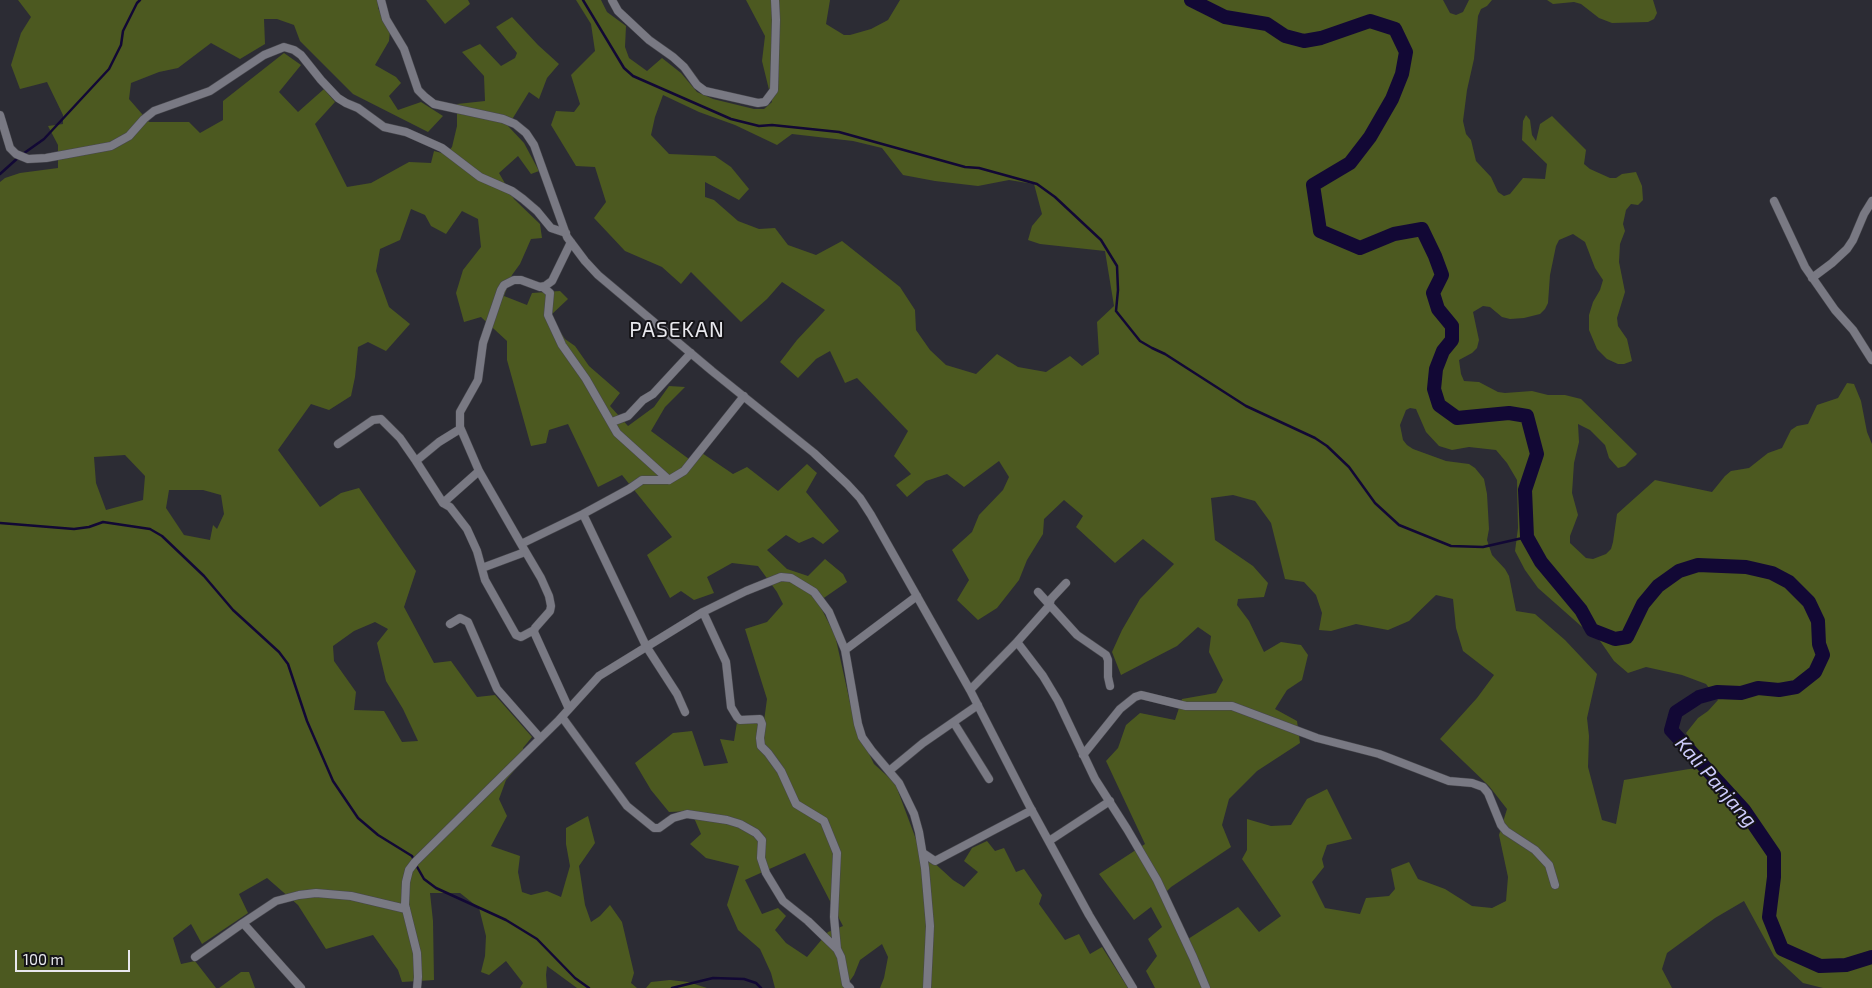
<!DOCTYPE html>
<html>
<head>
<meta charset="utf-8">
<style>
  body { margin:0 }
  #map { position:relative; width:1872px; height:988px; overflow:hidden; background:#2c2c34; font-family:"Exo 2",sans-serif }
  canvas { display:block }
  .scale { position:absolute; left:15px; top:950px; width:115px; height:22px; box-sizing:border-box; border:2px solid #e8e8ed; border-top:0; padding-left:6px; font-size:15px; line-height:18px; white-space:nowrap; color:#e8e8ed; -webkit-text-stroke:4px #151418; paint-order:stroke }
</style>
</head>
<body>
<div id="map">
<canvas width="1872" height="988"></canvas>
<div class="scale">100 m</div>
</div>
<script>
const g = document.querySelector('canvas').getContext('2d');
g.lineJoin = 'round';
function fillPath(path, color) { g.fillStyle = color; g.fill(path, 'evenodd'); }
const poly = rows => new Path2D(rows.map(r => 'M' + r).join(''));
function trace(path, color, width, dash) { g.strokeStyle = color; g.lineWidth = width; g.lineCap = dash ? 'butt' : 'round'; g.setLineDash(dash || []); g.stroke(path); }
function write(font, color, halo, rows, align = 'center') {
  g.font = font + ' "Exo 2",sans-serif'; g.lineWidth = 4; g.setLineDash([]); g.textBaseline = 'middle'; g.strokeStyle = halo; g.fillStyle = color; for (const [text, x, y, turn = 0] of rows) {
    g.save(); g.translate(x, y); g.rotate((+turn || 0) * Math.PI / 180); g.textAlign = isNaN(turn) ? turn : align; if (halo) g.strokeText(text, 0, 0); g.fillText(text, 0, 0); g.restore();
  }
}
fillPath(poly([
  [18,0,378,0,378,8,390,31,389,41,375,65,396,77,401,83,389,96,398,110,421,102,443,116,428,132,353,94,300,41,294,25,277,19,264,19,265,44,240,59,211,43,178,68,159,72,131,83,129,99,149,122,189,122,200,133,223,120,223,101,284,53,301,65,279,92,298,112,324,89,335,102,315,124,347,187,371,183,409,162,431,163,434,151,446,154,452,147,457,126,457,104,485,101,484,76,462,52,480,44,501,66,515,58,517,53,496,27,512,17,538,45,559,64,547,78,539,99,529,92,508,126,524,143,539,171,531,174,518,156,499,173,514,199,540,224,542,238,531,239,520,264,512,275,504,296,527,305,532,293,560,291,568,299,550,316,565,339,575,346,589,366,620,393,610,406,628,426,654,407,669,386,685,387,665,407,651,431,693,462,702,453,733,474,747,467,778,491,807,464,817,473,806,492,839,531,823,544,813,537,799,543,786,535,767,550,787,569,808,576,825,559,843,574,847,582,818,602,835,635,855,725,874,764,895,783,920,850,953,880,964,887,978,872,964,861,972,848,987,841,995,851,1004,848,1016,872,1024,869,1042,895,1039,904,1065,940,1079,934,1090,954,1102,947,1128,988,880,988,884,978,888,957,882,944,860,960,854,975,845,988,775,988,771,973,760,949,738,930,727,905,739,866,706,858,690,844,701,834,691,811,669,812,651,790,635,763,673,733,692,731,704,766,728,763,720,739,734,741,737,722,764,721,767,699,745,629,767,622,783,604,777,592,758,566,732,563,707,577,714,593,694,600,681,591,670,598,647,555,672,537,622,475,598,487,568,424,549,430,546,443,531,446,507,360,507,341,481,317,464,322,456,293,463,270,481,247,478,219,462,211,446,234,431,226,425,215,411,209,400,240,380,249,376,271,389,307,410,324,386,351,368,342,358,347,355,377,351,396,329,410,311,404,278,450,320,507,341,493,359,488,416,571,404,607,434,663,451,661,477,697,495,695,532,737,523,748,525,758,506,780,499,799,507,816,491,846,520,856,518,872,522,892,531,895,547,891,561,897,570,866,566,844,566,828,588,816,595,843,579,866,585,905,591,922,600,916,610,905,622,922,634,973,631,983,637,988,577,988,547,966,546,975,547,988,520,988,523,983,506,961,489,975,481,972,485,956,486,936,479,908,460,893,430,893,433,921,434,980,402,982,398,970,373,935,326,949,298,905,267,878,239,894,248,913,202,944,191,924,173,938,181,964,195,961,216,988,0,988,0,182,5,178,20,173,58,168,58,145,48,126,63,124,63,115,47,82,20,89,11,65,21,33,31,17],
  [125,455,145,476,143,500,106,510,96,483,94,457],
  [169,490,203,490,221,495,224,514,217,529,213,525,210,540,184,535,166,508],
  [375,622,388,629,377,643,386,681,403,709,418,741,402,742,384,711,354,710,356,692,334,661,333,646,354,631],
  [805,853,843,926,828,932,807,957,786,943,775,930,786,916,778,908,762,914,745,880],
  [426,0,468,0,470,4,445,24],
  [576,0,601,0,607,12,626,26,625,47,629,58,647,71,662,58,681,73,697,92,713,99,754,109,764,109,772,102,762,61,765,36,746,0,830,0,826,24,844,35,850,35,871,29,888,20,900,0,1443,0,1450,13,1456,15,1463,12,1469,0,1492,0,1487,6,1481,9,1478,16,1474,59,1467,90,1463,121,1466,134,1471,140,1476,161,1491,177,1498,192,1504,196,1510,194,1523,178,1545,179,1547,164,1522,140,1523,121,1526,115,1530,120,1532,135,1536,141,1540,124,1552,116,1586,150,1584,164,1590,169,1610,178,1616,178,1622,174,1636,172,1642,186,1643,200,1638,205,1631,204,1626,210,1623,224,1625,231,1620,244,1619,262,1625,292,1617,318,1618,326,1627,339,1632,361,1624,364,1618,364,1607,359,1597,349,1589,330,1589,315,1593,302,1600,290,1603,280,1595,268,1585,242,1573,234,1559,240,1556,246,1550,275,1548,303,1545,309,1540,314,1524,318,1510,319,1502,317,1490,307,1483,306,1473,312,1479,340,1477,348,1472,353,1459,360,1461,374,1464,381,1479,382,1498,392,1505,393,1532,391,1548,395,1565,395,1581,399,1637,454,1625,466,1618,468,1609,458,1605,445,1590,430,1578,424,1579,442,1574,463,1572,493,1578,515,1570,536,1570,543,1586,558,1593,559,1606,554,1611,549,1613,542,1617,514,1655,480,1712,492,1725,476,1731,471,1749,468,1768,453,1782,448,1791,430,1797,426,1808,424,1817,405,1838,398,1847,383,1854,384,1861,401,1867,432,1872,444,1872,988,1823,988,1803,983,1774,956,1744,901,1715,918,1667,953,1662,969,1672,988,1155,988,1146,971,1157,956,1148,939,1162,927,1151,907,1134,920,1099,874,1145,844,1106,761,1118,748,1126,725,1140,713,1175,720,1182,699,1216,693,1223,680,1209,652,1211,636,1198,627,1177,646,1121,675,1112,652,1122,630,1140,599,1174,564,1143,539,1115,563,1076,527,1083,516,1064,500,1044,519,1043,534,1027,560,1019,580,997,608,978,620,957,600,969,580,952,550,972,532,979,515,1003,490,1009,477,999,461,964,487,947,474,926,481,907,497,896,485,911,474,894,456,908,431,857,378,845,383,830,351,816,359,798,378,780,362,797,340,825,310,782,282,767,299,741,322,691,272,681,284,662,267,625,251,594,218,606,202,595,167,576,166,551,125,556,111,574,112,580,104,571,75,595,51,591,24],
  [663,95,699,112,735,125,777,145,792,134,853,141,882,148,903,175,935,181,978,186,1009,180,1034,184,1042,214,1032,226,1028,240,1040,244,1105,251,1114,306,1097,322,1099,354,1082,366,1070,356,1046,372,1018,367,997,354,976,374,946,365,930,350,916,330,915,310,900,287,842,241,816,255,788,245,775,228,759,229,738,221,714,200,705,197,705,182,739,200,749,189,731,167,715,156,669,154,651,135,655,117],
  [1410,408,1416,409,1426,432,1439,446,1452,450,1469,447,1496,450,1507,463,1517,480,1518,528,1515,551,1525,570,1538,588,1581,626,1598,638,1614,661,1628,673,1646,667,1682,675,1706,684,1718,700,1708,711,1698,718,1686,733,1710,769,1689,769,1624,780,1616,824,1602,820,1588,767,1589,736,1587,718,1597,674,1565,640,1535,614,1516,611,1509,576,1505,569,1492,555,1487,540,1489,529,1487,494,1484,479,1475,468,1469,464,1446,461,1413,449,1407,445,1403,440,1400,425,1406,410],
  [1233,495,1255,501,1271,523,1285,579,1304,582,1316,595,1322,613,1319,630,1331,631,1356,624,1388,630,1409,621,1436,595,1453,599,1456,628,1463,651,1494,675,1477,698,1440,739,1489,786,1507,809,1499,835,1508,877,1506,901,1492,908,1472,906,1445,889,1418,879,1409,862,1391,869,1395,889,1389,896,1366,898,1360,914,1325,908,1312,882,1324,867,1322,859,1327,845,1352,839,1327,789,1307,799,1291,825,1271,826,1247,819,1247,850,1242,859,1281,916,1259,932,1238,907,1188,939,1163,895,1171,887,1231,847,1222,825,1229,799,1257,771,1300,743,1297,721,1275,709,1287,690,1302,680,1308,655,1301,645,1281,642,1264,652,1249,621,1237,605,1238,599,1264,597,1268,583,1253,566,1215,540,1211,498],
  [1547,0,1653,0,1657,13,1654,19,1648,22,1612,23,1599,18,1581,4,1574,2,1553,4],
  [241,972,249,972,255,988,219,988],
  [670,980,688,982,707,988,646,988,651,982]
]), '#4c5920');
trace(poly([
  [583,0,624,68,633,76,731,119,759,126,772,125,839,132,965,167,979,168,1037,184,1055,197,1101,240,1117,266,1118,290,1116,311,1140,341,1152,348,1165,354,1246,406,1315,438,1327,446,1349,467,1375,503,1399,525,1451,546,1483,547,1527,537],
  [0,174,20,156,44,139,109,69,121,45,123,31,137,3,140,0],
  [0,523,74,529,89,527,103,522,150,529,162,536,204,576,233,610,279,652,288,664,307,721,333,781,358,818,378,835,412,856,414,860],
  [416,865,424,879,436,888,506,920,537,939,575,978,589,988],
  [672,988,713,978,744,979,756,983,761,988]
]), '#120835', 2.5);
trace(poly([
  [1191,0,1225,17,1267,24,1285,36,1304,41,1321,38,1370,21,1395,29,1406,52,1402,74,1392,99,1370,137,1350,163,1313,185,1320,231,1360,248,1394,234,1422,229,1435,256,1442,275,1433,293,1438,309,1452,326,1452,340,1443,351,1436,369,1434,389,1439,405,1457,418,1509,413,1527,416,1537,454,1525,490,1527,537,1541,562,1581,610,1592,630,1615,639,1627,637,1643,604,1658,586,1679,571,1698,565,1746,567,1772,573,1789,582,1809,602,1818,621,1819,644,1823,655,1815,672,1796,687,1779,690,1758,688,1741,693,1717,692,1699,697,1676,712,1671,730,1744,810,1774,854,1774,877,1769,917,1782,949,1820,966,1846,965,1872,957]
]), '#120835', 14);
const minor = poly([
  [381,0,386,19,404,49,418,90,425,97,434,104,503,119,515,124,526,133,534,145,567,237,585,261,598,275,712,371,814,453,847,484,860,498,871,515,970,690,1030,807,1089,915,1133,988],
  [612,0,618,11,649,40,673,57,684,67,697,85,705,91,758,103,765,102,774,90,776,20,775,0],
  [0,115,10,148,16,154,28,159,46,158,111,146,129,136,144,119,154,111,210,91,264,55,284,47,294,50,301,55,321,80,338,98,346,103,358,108,384,127,406,132,442,148,480,177,512,191,523,199,537,211,551,228,566,233],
  [1774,201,1805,267,1835,310,1853,330,1872,360],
  [571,242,552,281,545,286,540,287,521,280,514,280,504,285,501,290,483,343,478,380,460,412,460,427,479,471,521,544,583,514,646,646,677,694,685,712],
  [1812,278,1832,263,1847,249,1853,240,1864,214,1872,201],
  [543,287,550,293,548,315,562,345,586,379,617,433,669,480],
  [612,422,628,416,643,400,653,394,691,353],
  [460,429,439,442,416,461,443,503,450,507,467,529,477,551,485,580,516,635,521,637,534,630],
  [338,444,373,420,381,419,400,438,416,461],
  [443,503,479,471],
  [583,514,629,489,642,480,669,480,684,471,744,396],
  [521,544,541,578,549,596,551,606,550,611,535,628,534,632,569,709],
  [482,568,525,552],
  [1038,592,1077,635,1106,655,1108,660,1108,677,1110,686],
  [703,612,726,662,731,707,737,717,740,720,760,719,762,724,760,738,761,746,768,753,781,771,796,804,824,821,837,853,834,917,837,949],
  [450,624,460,618,468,622,497,689,540,738],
  [1017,642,1043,676,1058,701,1095,779,1127,829,1157,880,1193,957,1206,988],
  [845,650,917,596],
  [970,690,1017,642,1049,606,1051,599,1066,583],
  [562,717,627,806,654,828,659,828,673,818,687,814,727,820,740,824,756,833,762,840,761,858,766,873,783,901,808,921,837,949,841,957,846,984,850,988],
  [954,723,989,779],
  [1083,755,1120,709,1135,697,1141,695,1186,706,1232,706,1317,738,1379,754,1449,781,1472,783,1483,787,1488,793,1501,825,1506,831,1535,850,1549,865,1555,885],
  [889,771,923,743,978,705],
  [1049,841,1110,801],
  [923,853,935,861,1032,810],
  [195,957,243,923],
  [301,988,243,923,276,901,299,895,316,893,351,896,406,909],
  [417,988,418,977,417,953,405,905,406,882,409,870,415,862,559,720,599,676,703,612,746,591,781,577,791,578,814,592,829,612,845,650,858,724,862,737,872,751,899,783,914,814,919,832,925,868,930,926,927,988]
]);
trace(minor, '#47474d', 9);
trace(minor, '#797983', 8);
write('italic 20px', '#cdcbfc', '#151418', [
  ["Kali Panjang",1716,782,49]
]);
g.letterSpacing = '1px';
write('21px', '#e8e8ed', '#151418', [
  ["PASEKAN",677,330]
]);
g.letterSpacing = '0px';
</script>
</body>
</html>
